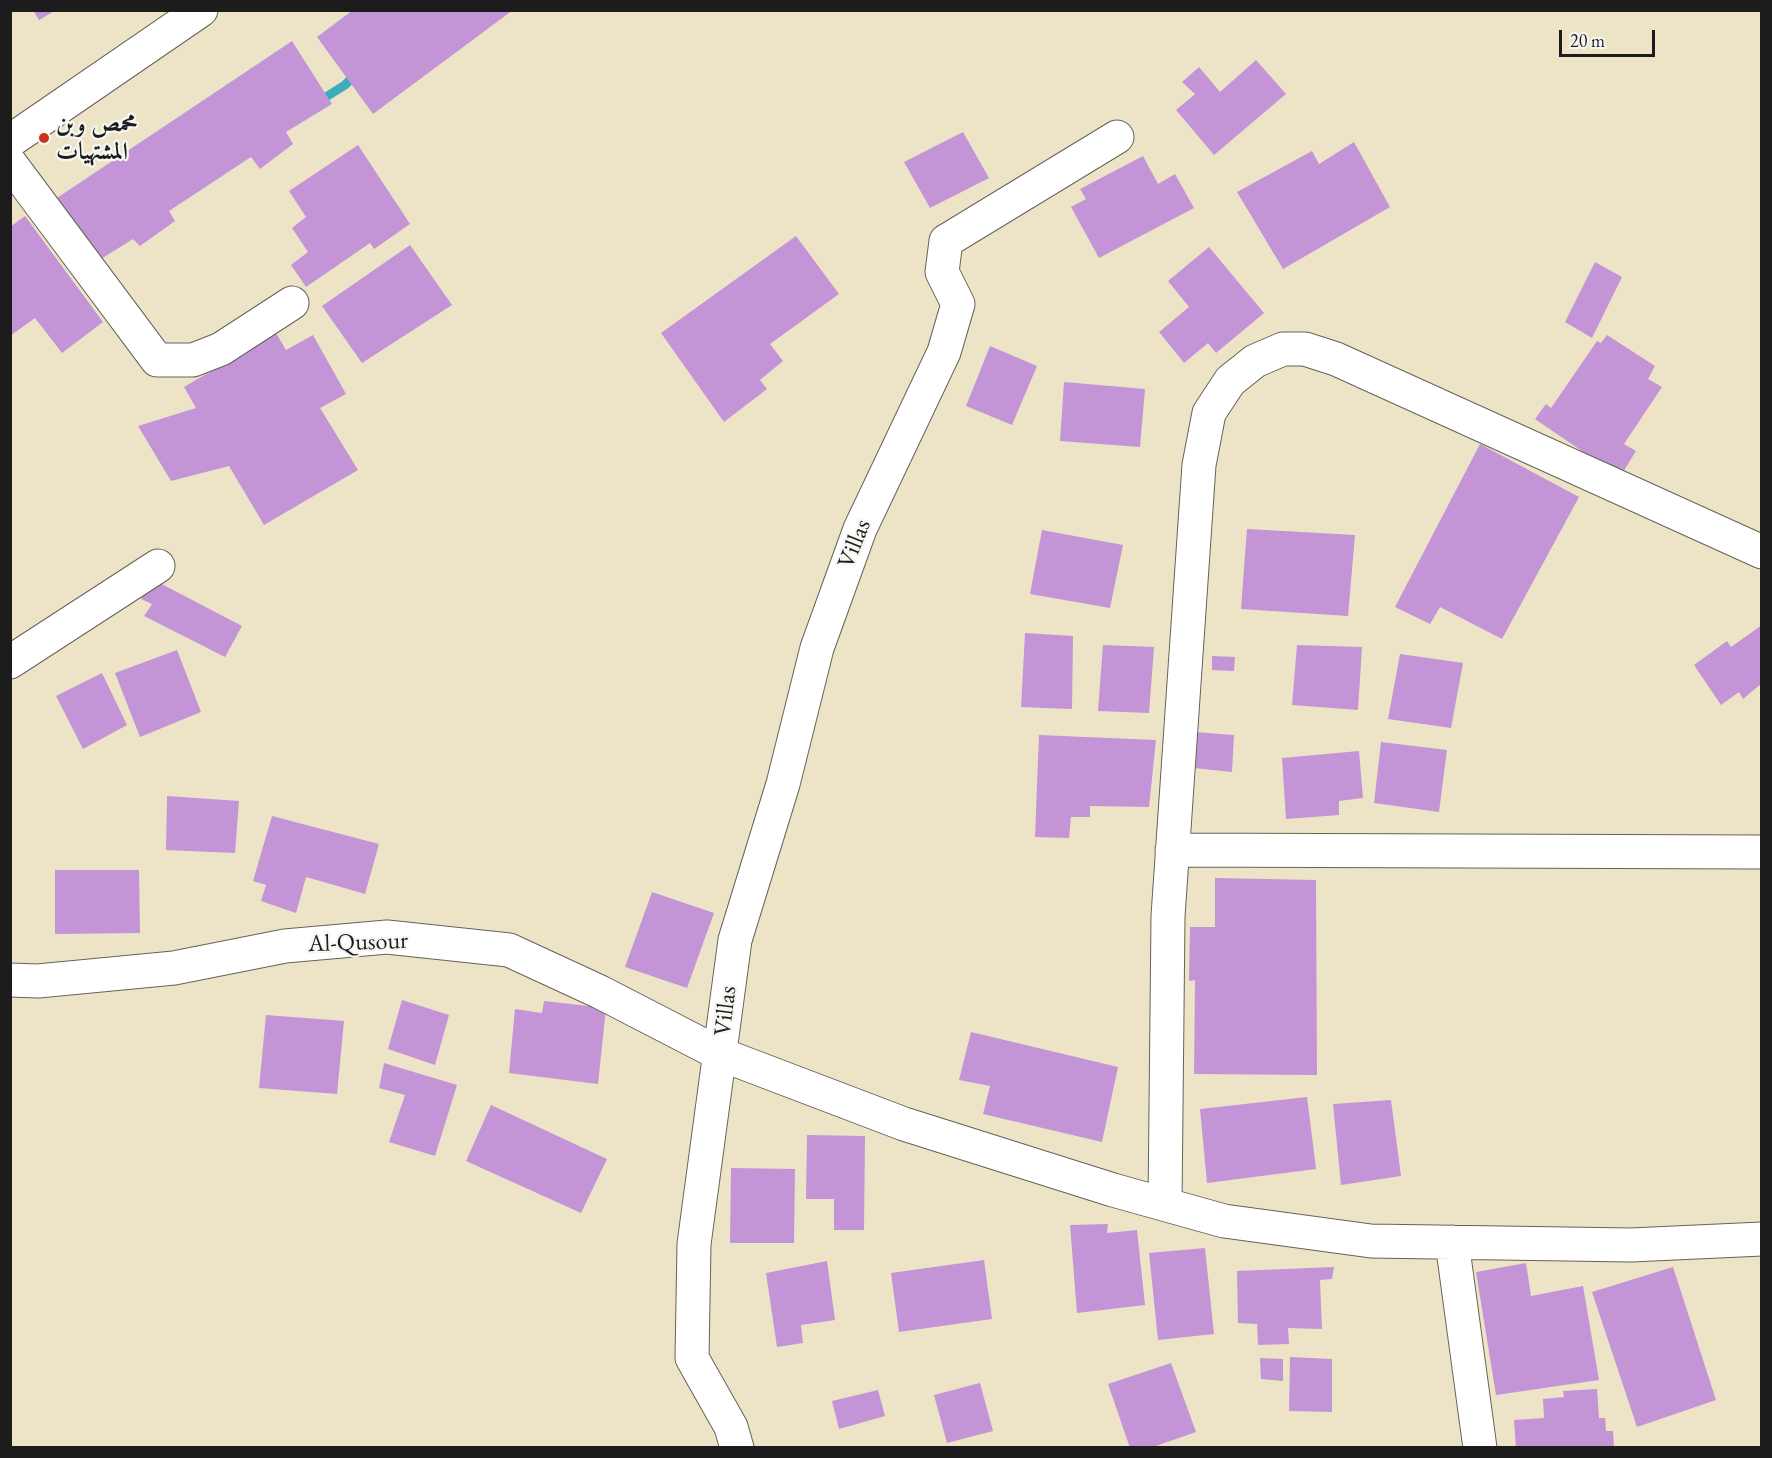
<!DOCTYPE html>
<html>
<head>
<meta charset="utf-8">
<style>
  body { margin:0 }
  #map { position:relative; width:1772px; height:1458px; overflow:hidden; background:#ede4c8; font-family:"EB Garamond",serif }
  canvas { display:block }
  .frame { position:absolute; inset:0; border:12px solid #1c1c1c; pointer-events:none }
  .scale { position:absolute; left:1559px; top:30px; width:96px; height:27px; box-sizing:border-box; border:3px solid #1c1c1c; border-top:0; padding-left:8px; font-size:18px; line-height:21px; white-space:nowrap; color:#1c1c1c; -webkit-text-stroke:4px #f6f6f2; paint-order:stroke }
</style>
</head>
<body>
<div id="map">
<canvas width="1772" height="1458"></canvas>
<div class="frame"></div>
<div class="scale">20 m</div>
</div>
<script>
const g = document.querySelector('canvas').getContext('2d');
g.lineJoin = 'round';
const poly = rows => new Path2D(rows.map(r => 'M' + r).join(''));
function trace(path, color, width, dash) { g.strokeStyle = color; g.lineWidth = width; g.lineCap = dash ? 'butt' : 'round'; g.setLineDash(dash || []); g.stroke(path); }
function fillPath(path, color) { g.fillStyle = color; g.fill(path, 'evenodd'); }
function write(font, color, halo, rows, align = 'center') {
  g.font = font + ' "EB Garamond",Amiri,serif'; g.lineWidth = 4.5; g.setLineDash([]); g.textBaseline = 'middle'; g.strokeStyle = halo; g.fillStyle = color; for (const [text, x, y, turn = 0] of rows) {
    g.save(); g.translate(x, y); g.rotate((+turn || 0) * Math.PI / 180); g.textAlign = isNaN(turn) ? turn : align; if (halo) g.strokeText(text, 0, 0); g.fillText(text, 0, 0); g.restore();
  }
}
trace(poly([
  [318,102,345,85,357,73]
]), '#3cabba', 9);
fillPath(poly([
  [33,10,56,10,39,20],
  [353,10,513,10,373,114,317,37],
  [292,41,332,104,286,132,293,144,260,169,251,157,169,211,175,221,140,246,133,239,93,264,51,202],
  [1256,60,1286,94,1214,155,1176,110,1195,94,1182,82,1199,67,1220,92],
  [963,132,989,178,930,208,904,162],
  [1354,142,1390,207,1283,269,1237,192,1312,151,1319,164],
  [358,145,410,224,374,249,370,243,306,287,291,265,308,252,292,228,306,217,289,191],
  [1143,156,1158,184,1175,174,1194,208,1099,258,1071,207,1086,199,1080,189],
  [25,216,103,322,62,353,35,318,10,336,10,227],
  [796,236,839,294,770,344,783,361,760,380,767,389,724,422,661,333],
  [410,245,452,305,362,363,322,306],
  [1209,247,1264,313,1216,353,1208,343,1184,363,1159,332,1189,307,1168,281],
  [1595,262,1622,277,1592,338,1565,322],
  [276,333,286,350,313,335,346,394,320,408,358,470,264,525,229,466,171,481,138,426,196,408,184,387],
  [1607,335,1655,366,1648,379,1662,387,1624,444,1636,451,1620,477,1535,419,1546,404,1551,408,1597,341,1601,343],
  [990,346,1037,366,1012,425,966,406],
  [1064,382,1145,389,1140,447,1060,441],
  [1480,444,1579,497,1502,639,1440,607,1430,624,1395,607],
  [1247,529,1355,535,1348,616,1241,609],
  [1042,530,1123,545,1110,608,1030,594],
  [152,579,242,626,225,657,144,616,152,604,141,599],
  [1762,625,1762,683,1743,699,1739,692,1721,705,1694,665,1727,641,1731,647],
  [1025,633,1073,636,1072,709,1021,707],
  [1103,645,1154,647,1149,713,1098,711],
  [1297,645,1362,647,1358,710,1292,705],
  [177,650,201,712,140,737,115,673],
  [1400,654,1463,663,1451,728,1388,719],
  [1212,656,1235,657,1234,671,1212,670],
  [102,673,127,725,83,749,56,696],
  [1195,732,1234,735,1232,772,1194,768],
  [1039,735,1156,740,1149,807,1090,806,1090,817,1071,817,1069,838,1035,837],
  [1381,742,1447,750,1439,812,1374,803],
  [1359,751,1363,798,1339,801,1339,815,1286,819,1282,758],
  [167,796,239,801,235,853,166,850],
  [272,816,379,844,365,894,306,877,296,913,261,901,266,885,253,881],
  [55,870,139,870,140,933,55,934],
  [1215,878,1316,880,1317,1075,1194,1074,1195,980,1189,981,1190,927,1215,927],
  [652,892,714,913,687,988,625,967],
  [402,1000,449,1015,435,1065,388,1049],
  [544,1001,606,1008,598,1084,509,1073,515,1009,542,1013],
  [266,1015,344,1021,337,1094,259,1088],
  [971,1032,1118,1067,1102,1142,983,1114,990,1086,959,1080],
  [384,1063,457,1085,435,1156,389,1142,405,1095,379,1088],
  [1307,1097,1316,1169,1207,1183,1200,1109],
  [1391,1100,1401,1176,1341,1185,1333,1104],
  [491,1105,607,1159,581,1213,466,1161],
  [807,1135,865,1136,864,1230,834,1230,834,1199,806,1199],
  [731,1168,795,1169,794,1243,730,1243],
  [1108,1224,1107,1233,1137,1230,1145,1305,1077,1313,1070,1225],
  [1205,1248,1214,1334,1158,1340,1149,1253],
  [984,1260,992,1319,899,1332,891,1273],
  [827,1261,835,1320,801,1325,803,1343,777,1347,766,1273],
  [1526,1263,1531,1296,1583,1286,1599,1380,1496,1395,1476,1272],
  [1334,1267,1332,1279,1320,1280,1322,1329,1288,1328,1289,1344,1258,1345,1257,1324,1238,1323,1237,1271],
  [1673,1267,1716,1400,1637,1427,1592,1292],
  [1290,1357,1332,1359,1332,1412,1289,1411],
  [1260,1358,1283,1359,1283,1381,1261,1379],
  [1171,1363,1196,1432,1150,1448,1130,1448,1108,1384],
  [980,1383,993,1431,947,1443,934,1395],
  [1597,1389,1599,1418,1605,1418,1606,1431,1613,1431,1614,1448,1516,1448,1514,1420,1544,1418,1543,1399,1564,1397,1563,1391],
  [878,1390,885,1416,839,1429,832,1401]
]), '#c394d6');
const minor = poly([
  [10,163,157,360,193,360,221,349,292,303],
  [10,662,158,566],
  [1172,850,1762,852],
  [10,980,38,981,174,968,285,946,387,937,509,950,600,992,720,1054,904,1124,1113,1190,1224,1221,1371,1241,1631,1245,1762,1239],
  [1165,1204,1168,916,1199,465,1209,413,1230,381,1255,361,1283,349,1305,349,1336,359,1762,552],
  [1452,1242,1480,1448],
  [737,1448,731,1427,692,1358,694,1244,735,940,783,784,817,648,860,529,944,352,958,304,942,272,946,241,1117,137]
]);
const major = poly([
  [10,141,201,10]
]);
trace(minor, '#656258', 35);
trace(major, '#656258', 35);
trace(minor, '#fff', 33);
trace(major, '#fff', 33);
for (const [x, y, r, color] of [
  [44,138,6,"#c8321e"]
]) { const dot = new Path2D(); dot.arc(x, y, r, 0, 2 * Math.PI); g.fillStyle = color; g.fill(dot); trace(dot, '#f6f6f2', 2); }
write('bold 24px', '#1c1c1c', '#f6f6f2', [
  ["محمص وبن",56,124],
  ["المشتهيات",56,152]
], 'left');
write('24px', '#1c1c1c', '#f6f6f2', [
  ["Villas",855,544,-68],
  ["Al-Qusour",358,943,-2],
  ["Villas",726,1011,-83]
]);
</script>
</body>
</html>
